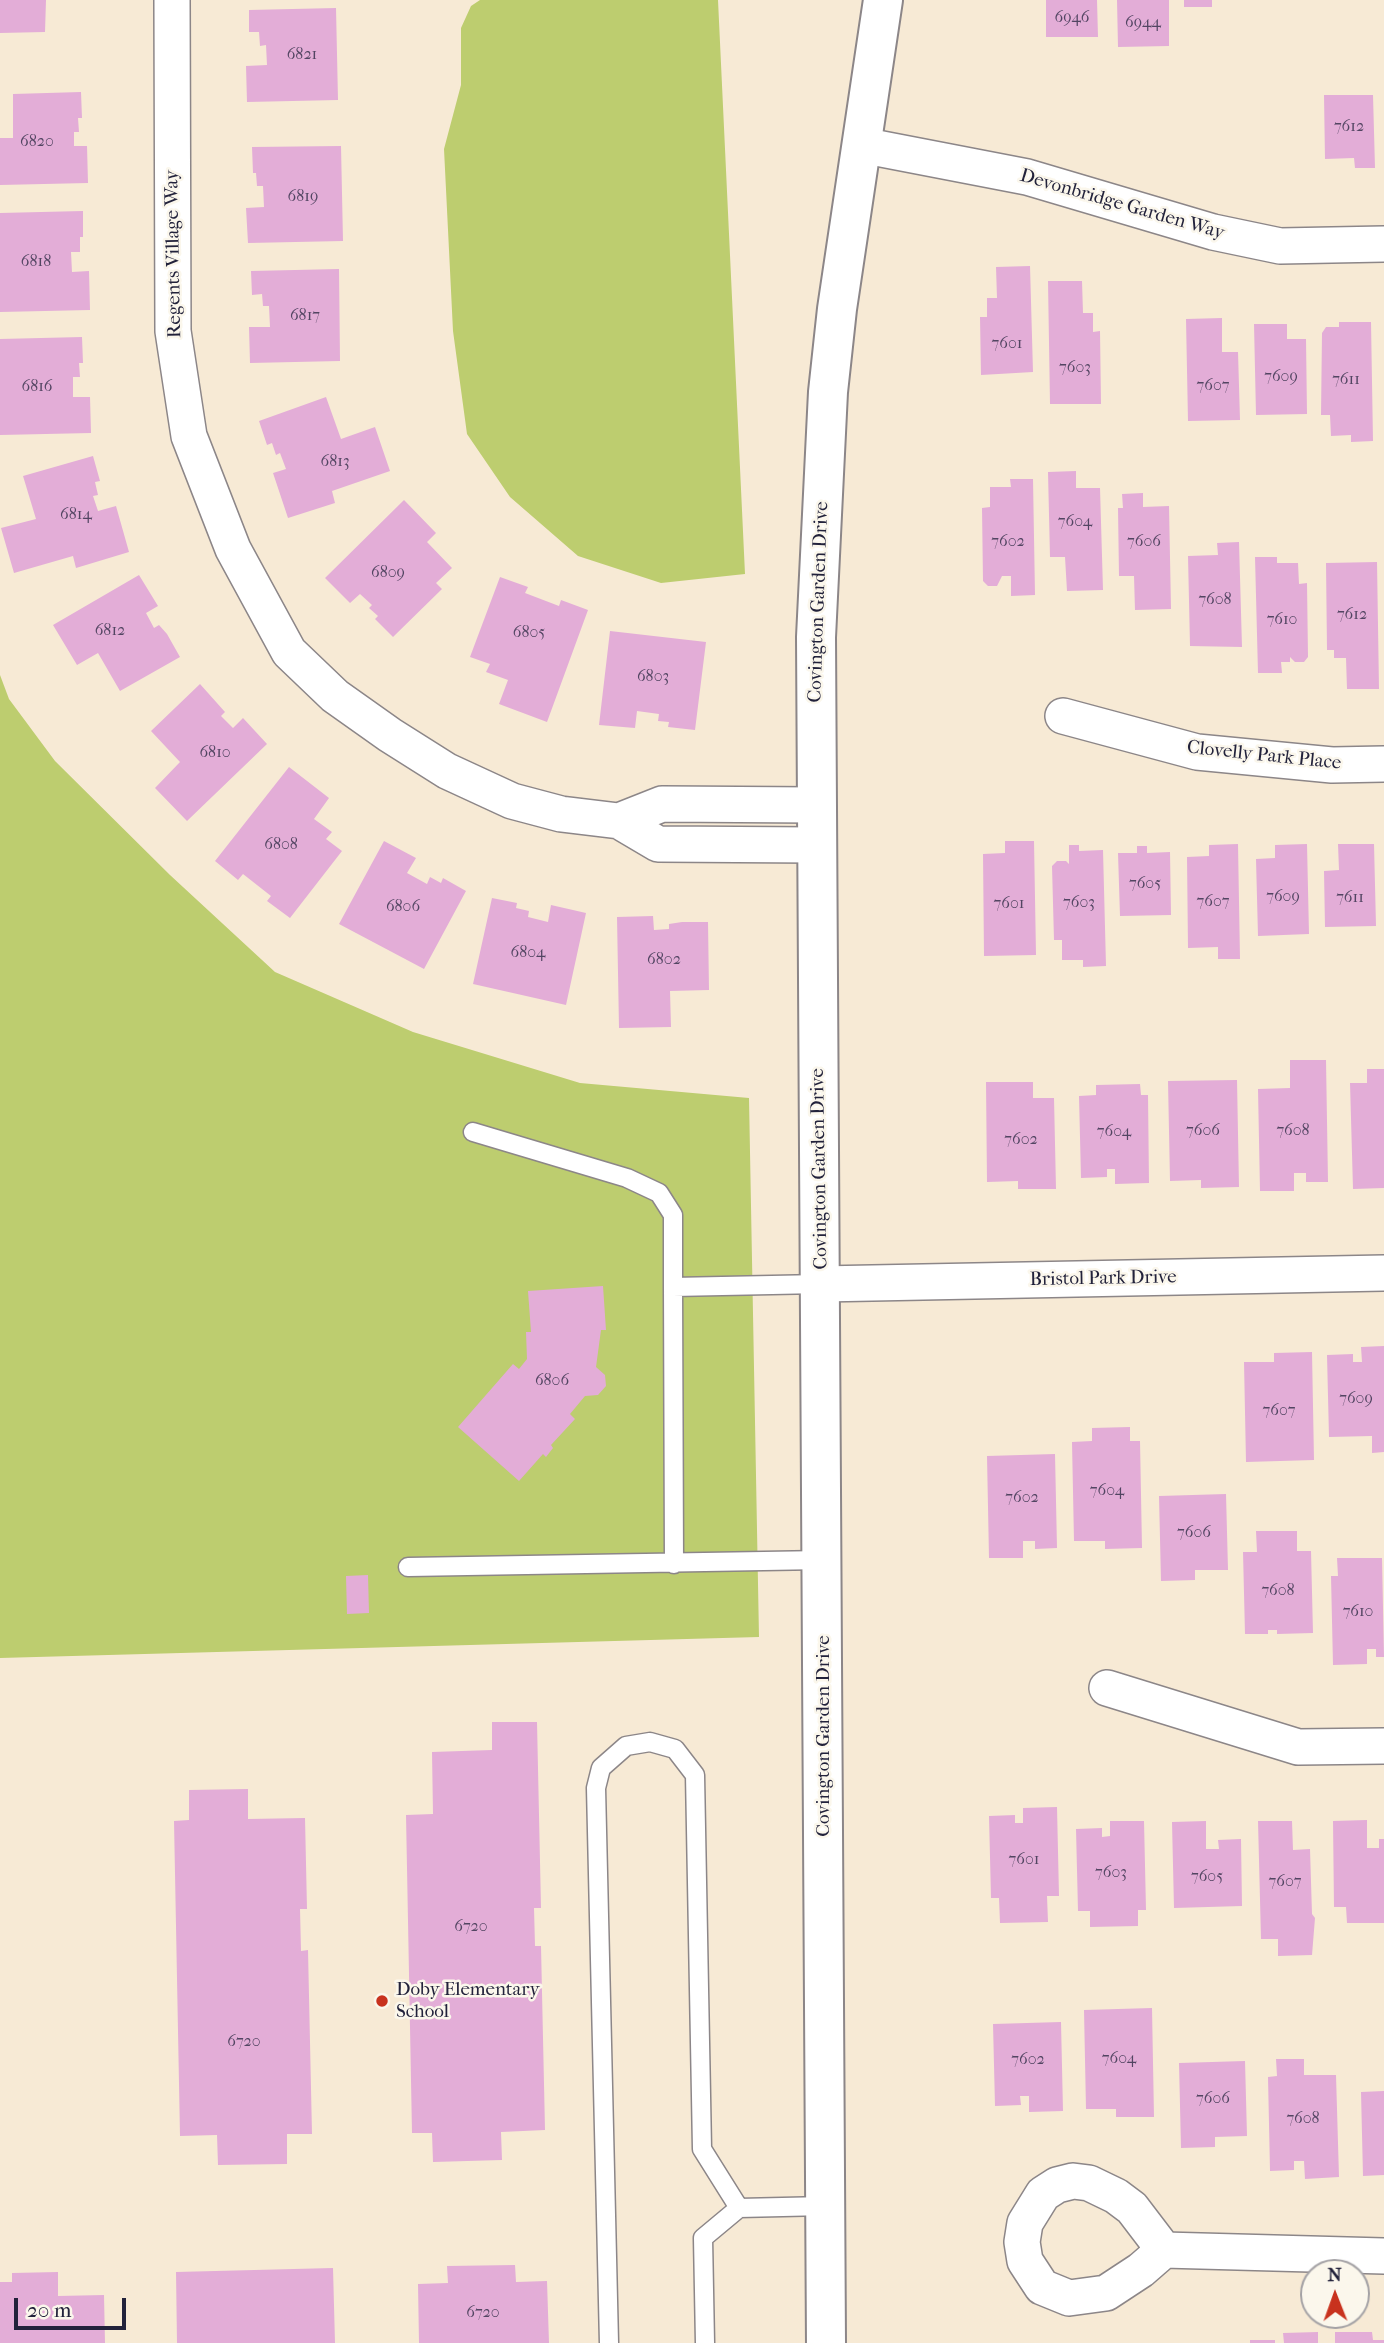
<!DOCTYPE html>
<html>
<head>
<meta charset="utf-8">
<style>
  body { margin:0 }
  #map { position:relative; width:1384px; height:2343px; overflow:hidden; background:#f7ead5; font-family:"IM FELL French Canon",serif }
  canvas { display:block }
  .north { position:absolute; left:1300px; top:2259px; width:70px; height:70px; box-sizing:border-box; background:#fbf7ec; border:2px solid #a4a2a5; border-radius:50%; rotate:359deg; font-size:19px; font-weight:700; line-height:28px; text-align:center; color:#22223b }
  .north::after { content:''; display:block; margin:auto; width:24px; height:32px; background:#c8321e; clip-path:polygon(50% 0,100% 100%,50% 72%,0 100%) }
  .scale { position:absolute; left:14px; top:2298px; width:112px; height:32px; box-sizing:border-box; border:4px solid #22223b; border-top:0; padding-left:9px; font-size:21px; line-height:24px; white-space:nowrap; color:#22223b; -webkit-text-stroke:5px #fbf7ec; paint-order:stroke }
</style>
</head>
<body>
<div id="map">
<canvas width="1384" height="2343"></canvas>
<div class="north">N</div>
<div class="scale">20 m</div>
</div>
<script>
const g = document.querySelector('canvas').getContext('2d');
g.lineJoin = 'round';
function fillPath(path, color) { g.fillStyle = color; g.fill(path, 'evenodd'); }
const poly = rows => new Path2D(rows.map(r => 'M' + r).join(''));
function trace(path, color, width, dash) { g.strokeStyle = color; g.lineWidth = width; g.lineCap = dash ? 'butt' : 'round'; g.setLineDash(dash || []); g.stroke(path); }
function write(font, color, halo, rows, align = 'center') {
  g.font = font + ' "IM FELL French Canon",serif'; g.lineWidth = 5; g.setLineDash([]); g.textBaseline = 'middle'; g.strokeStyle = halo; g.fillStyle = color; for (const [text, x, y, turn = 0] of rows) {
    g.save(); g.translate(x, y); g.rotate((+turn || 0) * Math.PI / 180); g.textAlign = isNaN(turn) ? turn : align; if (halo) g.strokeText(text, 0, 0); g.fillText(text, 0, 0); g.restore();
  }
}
fillPath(poly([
  [480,0,718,0,745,574,661,583,578,556,510,497,467,434,453,331,444,149,461,85,461,28,471,6],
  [0,675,9,699,55,761,170,875,275,972,413,1032,580,1083,749,1098,759,1637,0,1658]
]), '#bdcd6f');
fillPath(poly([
  [0,0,46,0,45,32,0,33],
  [1046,0,1097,0,1098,37,1046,37],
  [1117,0,1169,0,1169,46,1118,47],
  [1184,0,1212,0,1212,7,1184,7],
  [336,8,338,100,247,102,246,66,267,65,266,45,260,46,259,32,249,32,249,10],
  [81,92,82,118,78,118,79,132,74,132,74,146,87,146,88,183,0,185,0,138,13,138,13,94],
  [1324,95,1373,95,1375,168,1355,168,1354,158,1325,159],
  [341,146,343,241,248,243,246,208,264,207,263,186,257,186,256,173,253,173,252,147],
  [83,211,83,237,80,237,80,252,71,252,72,272,89,271,90,310,0,312,0,213],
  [1030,266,1033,372,981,375,980,317,987,317,987,298,997,298,996,267],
  [339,269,340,361,250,363,249,327,270,327,269,306,263,306,262,294,252,295,251,271],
  [1048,281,1082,281,1083,313,1093,313,1093,332,1100,331,1101,404,1050,404],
  [1222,318,1222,352,1238,352,1240,420,1188,421,1186,319],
  [1339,322,1371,322,1373,441,1351,442,1351,435,1331,436,1330,415,1321,415,1322,333,1326,327,1339,327],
  [1254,324,1287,324,1287,339,1306,339,1307,414,1256,415],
  [82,337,83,363,79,363,80,377,73,377,73,397,90,397,91,433,0,435,0,339],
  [326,397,341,439,375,427,390,471,332,491,335,503,288,518,273,473,286,469,280,453,276,455,272,443,267,445,259,421],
  [93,456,100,481,95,482,98,495,93,496,98,511,116,506,129,552,76,568,73,556,14,573,1,528,36,519,23,476],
  [1076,471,1076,488,1100,488,1103,590,1067,591,1065,557,1050,557,1048,472],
  [1010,479,1033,479,1035,595,1011,596,1011,576,1002,576,997,586,988,586,983,581,982,508,990,507,990,487,1011,487],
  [1143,493,1143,507,1169,506,1171,609,1135,610,1134,576,1119,576,1118,508,1123,508,1122,494],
  [404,500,436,533,427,542,452,568,436,583,442,589,393,637,375,619,378,616,369,608,372,605,360,594,350,603,325,578],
  [1239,542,1242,647,1190,646,1188,556,1218,555,1217,543],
  [1255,557,1277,557,1277,563,1298,563,1299,584,1307,583,1308,657,1304,662,1295,662,1290,657,1290,662,1281,662,1282,673,1258,673],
  [1377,562,1379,689,1347,689,1346,658,1334,658,1334,650,1327,650,1326,563],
  [139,575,158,606,146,613,154,628,159,625,167,634,180,657,120,691,98,653,77,665,53,625],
  [500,577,528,587,525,593,559,606,561,600,588,610,547,722,499,704,508,680,486,672,490,664,470,657],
  [610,631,706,642,695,730,668,727,669,722,658,721,659,714,637,711,635,728,599,725],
  [200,684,225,712,221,716,233,728,243,718,267,744,187,821,155,788,180,762,151,731],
  [289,767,329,798,314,819,332,832,326,839,342,851,290,918,267,901,271,896,243,874,238,880,215,861],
  [384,841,416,858,407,873,427,884,430,877,441,883,443,878,466,891,424,969,339,924],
  [1005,841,1034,841,1036,955,984,956,983,854,1005,853],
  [1238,844,1240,959,1218,959,1218,947,1188,948,1187,857,1209,856,1209,845],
  [1307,844,1309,934,1258,936,1256,859,1275,858,1275,845],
  [1338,844,1374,844,1376,926,1325,927,1324,871,1339,870],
  [1069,845,1079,845,1079,851,1103,850,1106,966,1083,967,1083,960,1062,960,1062,940,1054,940,1052,866,1057,861,1066,861,1069,864],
  [1137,846,1147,846,1147,853,1170,852,1171,915,1120,916,1118,853,1137,853],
  [492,898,517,903,516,908,529,911,528,917,548,922,551,905,586,913,566,1005,473,984],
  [653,916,654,930,669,929,669,924,682,922,708,922,709,990,670,991,671,1027,619,1028,617,917],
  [1290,1060,1326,1060,1328,1182,1306,1182,1306,1173,1294,1173,1294,1191,1260,1191,1258,1089,1290,1088],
  [1367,1069,1384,1069,1384,1188,1353,1189,1350,1083,1367,1083],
  [1237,1080,1239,1187,1201,1188,1201,1180,1170,1181,1168,1081],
  [986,1082,1033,1082,1033,1098,1054,1098,1056,1189,1018,1189,1018,1181,987,1182],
  [1140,1084,1141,1095,1148,1095,1149,1183,1115,1184,1115,1169,1107,1169,1107,1177,1081,1178,1079,1096,1096,1095,1096,1085],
  [603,1286,606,1330,601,1330,596,1367,605,1375,606,1386,598,1395,585,1396,570,1414,575,1419,551,1445,553,1448,546,1457,543,1454,519,1481,458,1427,513,1364,519,1369,527,1359,526,1332,531,1332,528,1291],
  [1384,1346,1384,1452,1372,1453,1372,1436,1329,1437,1327,1355,1353,1354,1353,1362,1362,1362,1361,1347],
  [1312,1352,1314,1460,1246,1462,1244,1362,1274,1362,1274,1353],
  [1130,1427,1130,1441,1140,1441,1142,1548,1105,1549,1105,1541,1074,1541,1072,1442,1092,1441,1092,1428],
  [1055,1454,1057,1548,1035,1549,1035,1541,1023,1541,1023,1558,989,1558,987,1456],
  [1226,1494,1228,1570,1195,1570,1195,1580,1161,1581,1159,1496],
  [1256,1531,1297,1531,1297,1551,1311,1551,1313,1633,1277,1634,1277,1630,1268,1630,1268,1634,1245,1634,1243,1552,1257,1552],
  [1337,1558,1382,1558,1384,1657,1376,1657,1376,1649,1367,1649,1367,1664,1333,1665,1331,1576,1338,1576],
  [368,1575,369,1613,347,1614,346,1576],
  [492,1722,537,1722,541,1908,534,1908,535,1946,541,1946,545,2130,501,2132,502,2160,433,2162,432,2133,412,2133,406,1815,433,1814,432,1752,492,1750],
  [248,1789,248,1819,305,1818,307,1909,300,1909,301,1951,308,1950,312,2134,287,2134,287,2164,218,2165,217,2135,180,2136,174,1821,189,1820,189,1790],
  [1057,1807,1059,1896,1047,1896,1048,1922,1000,1923,999,1898,991,1898,989,1816,1015,1815,1015,1823,1023,1823,1023,1808],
  [1367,1820,1367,1848,1379,1848,1379,1839,1384,1839,1384,1923,1347,1923,1346,1907,1334,1907,1333,1821],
  [1110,1821,1144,1821,1146,1910,1138,1910,1138,1926,1090,1927,1090,1911,1078,1911,1076,1829,1102,1828,1102,1837,1110,1836],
  [1206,1821,1206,1849,1219,1849,1218,1840,1241,1839,1242,1906,1174,1908,1172,1822],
  [1258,1821,1292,1821,1293,1850,1310,1849,1312,1914,1315,1918,1312,1955,1278,1956,1278,1939,1261,1939],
  [1152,2008,1154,2117,1116,2117,1116,2109,1086,2109,1084,2010],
  [1061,2022,1063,2111,1029,2112,1029,2096,1020,2096,1021,2105,995,2106,993,2024],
  [1276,2059,1304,2059,1304,2075,1336,2075,1339,2177,1305,2179,1304,2161,1294,2161,1294,2170,1270,2171,1268,2077,1277,2076],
  [1245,2061,1247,2136,1215,2137,1215,2147,1181,2148,1179,2063],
  [1384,2091,1384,2175,1363,2176,1361,2092],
  [515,2265,516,2282,547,2281,549,2343,419,2343,418,2284,448,2283,447,2266],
  [333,2268,335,2343,177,2343,176,2272],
  [58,2272,58,2296,104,2295,105,2343,0,2343,0,2282,12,2282,12,2273],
  [1318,2332,1318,2343,1284,2343,1283,2333],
  [1335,2332,1372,2332,1373,2340,1384,2340,1384,2343,1335,2343],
  [1250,2340,1275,2340,1275,2343,1250,2343]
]), '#e3add7');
const lane = poly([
  [473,1132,627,1178,659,1193,673,1215,673,1287],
  [674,1564,673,1287,821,1284],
  [408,1567,823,1560],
  [609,2343,596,1788,601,1768,626,1746,650,1742,675,1749,695,1775,702,2149,739,2208],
  [705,2343,703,2238,739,2208,826,2206]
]);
const street = poly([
  [172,0,173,331,189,436,233,549,289,652,335,696,390,735,447,771,512,801,561,814,619,821,658,844,816,845],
  [861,145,1027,177,1213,232,1280,246,1384,244],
  [1063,716,1197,752,1332,765,1384,764],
  [619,821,662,804,815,805],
  [821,1284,1384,1273],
  [1107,1688,1298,1747,1384,1746],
  [1164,2250,1132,2208,1116,2196,1089,2183,1073,2181,1057,2185,1043,2194,1025,2223,1022,2242,1025,2261,1042,2287,1069,2298,1106,2293,1141,2270,1164,2250,1384,2256]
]);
const secondary = poly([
  [826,2343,816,637,828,392,837,309,883,0]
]);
trace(lane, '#8c8688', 21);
trace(street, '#8c8688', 38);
trace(secondary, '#8c8688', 42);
trace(lane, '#fff', 18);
trace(street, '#fff', 35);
trace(secondary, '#fff', 38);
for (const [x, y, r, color] of [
  [382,2001,7,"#c8321e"]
]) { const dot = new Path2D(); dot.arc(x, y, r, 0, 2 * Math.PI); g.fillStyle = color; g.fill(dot); trace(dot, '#fbf7ec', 2.5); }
write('16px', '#524562', null, [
  ["6946",1072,18],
  ["6944",1143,23],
  ["6821",302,55],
  ["7612",1349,127],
  ["6820",37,142],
  ["6819",303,197],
  ["6818",36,262],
  ["6817",305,316],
  ["7601",1007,344],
  ["7603",1075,368],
  ["7609",1281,377],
  ["7611",1346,380],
  ["7607",1213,386],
  ["6816",37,387],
  ["6813",335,462],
  ["6814",76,515],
  ["7604",1075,522],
  ["7602",1008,542],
  ["7606",1144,542],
  ["6809",388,573],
  ["7608",1215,600],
  ["7612",1352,615],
  ["7610",1282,620],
  ["6812",110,631],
  ["6805",529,633],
  ["6803",653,677],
  ["6810",215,753],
  ["6808",281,845],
  ["7605",1145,884],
  ["7609",1283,897],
  ["7611",1350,898],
  ["7607",1213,902],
  ["7603",1079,903],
  ["7601",1009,904],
  ["6806",403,907],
  ["6804",528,953],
  ["6802",664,960],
  ["7606",1203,1131],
  ["7608",1293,1131],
  ["7604",1114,1132],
  ["7602",1021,1140],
  ["6806",552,1381],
  ["7609",1356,1399],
  ["7607",1279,1411],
  ["7604",1107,1491],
  ["7602",1022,1498],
  ["7606",1194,1533],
  ["7608",1278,1591],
  ["7610",1358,1612],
  ["7601",1024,1860],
  ["7603",1111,1873],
  ["7605",1207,1877],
  ["7607",1285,1882],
  ["6720",471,1927],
  ["6720",244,2042],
  ["7604",1119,2059],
  ["7602",1028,2060],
  ["7606",1213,2099],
  ["7608",1303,2119],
  ["6720",483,2313]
]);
write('19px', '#22223b', '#fbf7ec', [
  ["Devonbridge Garden Way",1122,205,16],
  ["Regents Village Way",174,254,-91],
  ["Covington Garden Drive",819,602,-88],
  ["Clovelly Park Place",1264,756,6],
  ["Covington Garden Drive",820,1169,-91],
  ["Bristol Park Drive",1103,1279,-1],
  ["Covington Garden Drive",824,1736,-90]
]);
write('19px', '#22223b', '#fbf7ec', [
  ["Doby Elementary",396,1990],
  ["School",396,2012]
], 'left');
</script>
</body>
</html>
